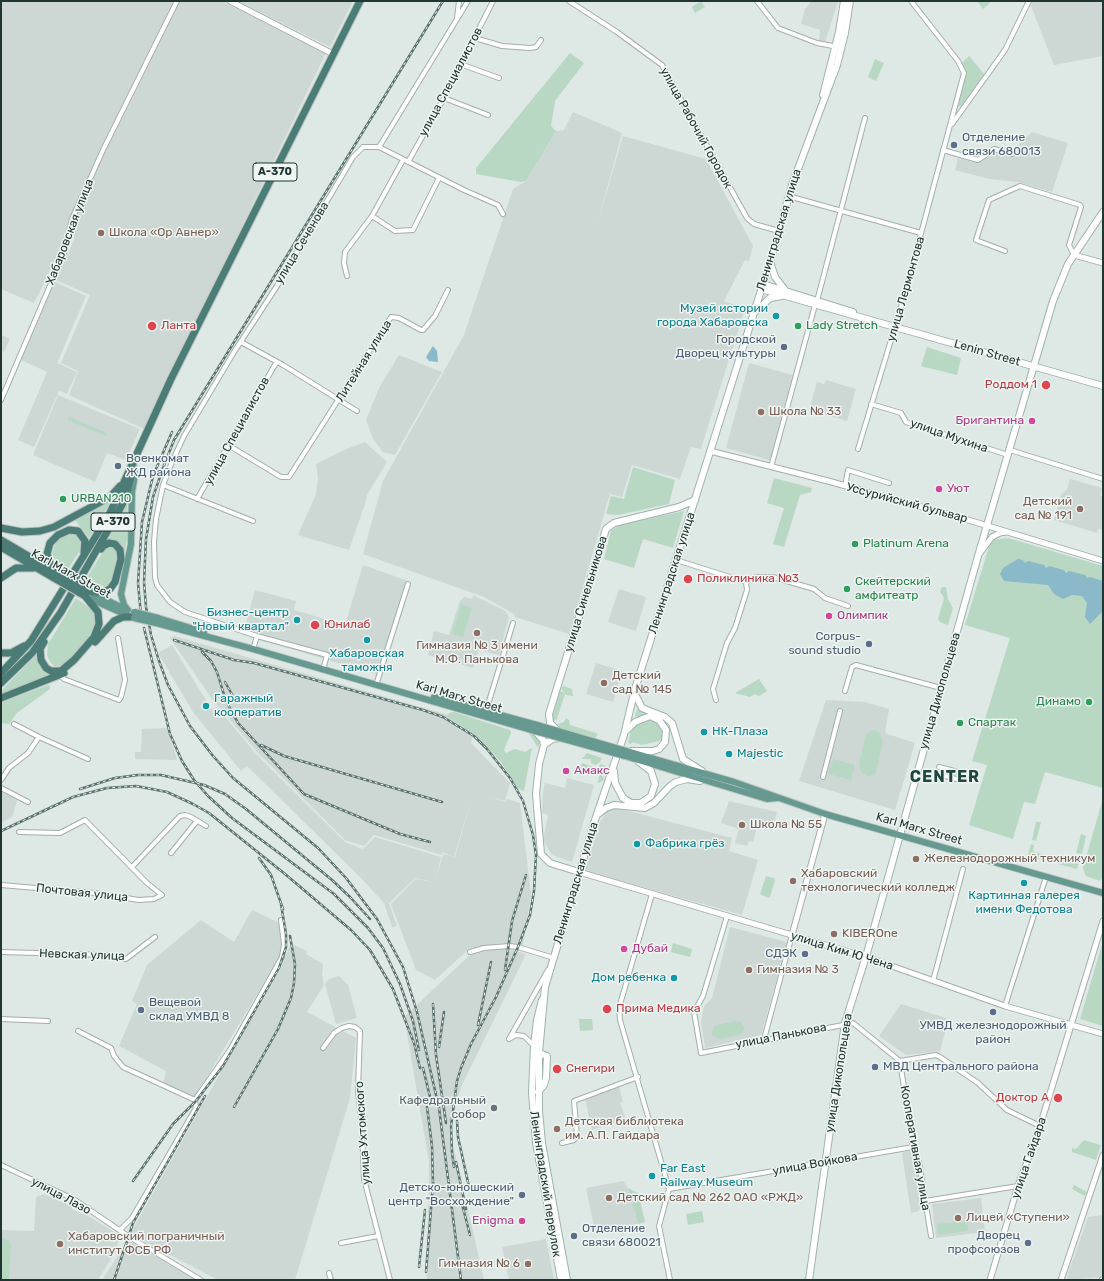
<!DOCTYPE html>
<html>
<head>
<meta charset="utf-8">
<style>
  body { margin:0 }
  #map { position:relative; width:1104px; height:1281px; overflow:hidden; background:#dee8e4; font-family:Rubik,sans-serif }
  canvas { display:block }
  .frame { position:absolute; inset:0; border:2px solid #213632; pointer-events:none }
</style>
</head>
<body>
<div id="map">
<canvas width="1104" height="1281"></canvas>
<div class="frame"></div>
</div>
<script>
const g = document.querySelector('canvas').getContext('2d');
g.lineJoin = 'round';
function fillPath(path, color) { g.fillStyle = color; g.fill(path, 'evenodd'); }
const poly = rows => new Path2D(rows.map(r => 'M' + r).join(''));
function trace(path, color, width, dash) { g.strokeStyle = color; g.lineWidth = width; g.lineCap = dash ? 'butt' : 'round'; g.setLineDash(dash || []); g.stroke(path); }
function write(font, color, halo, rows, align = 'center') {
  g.font = font + ' Rubik,sans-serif'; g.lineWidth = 3; g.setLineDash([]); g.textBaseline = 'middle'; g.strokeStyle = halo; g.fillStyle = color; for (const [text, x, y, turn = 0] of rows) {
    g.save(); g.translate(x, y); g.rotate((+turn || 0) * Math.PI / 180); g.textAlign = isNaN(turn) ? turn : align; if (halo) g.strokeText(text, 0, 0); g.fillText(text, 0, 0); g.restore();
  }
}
fillPath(poly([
  [1,1,222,1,326,53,144,429,69,395,78,371,61,363,90,295,56,280,74,240,74,223,34,303,1,289],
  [238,1,353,1,330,47],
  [807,1,838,2,825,42,819,41,820,30,801,24,805,9,810,3],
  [1032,1,1103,1,1103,56,1054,65,1031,6],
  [573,112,622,133,596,229,623,136,706,159,753,246,749,261,745,260,724,301,745,308,701,449,691,447,680,479,632,465,622,497,610,494,569,634,515,617,514,614,484,597,363,554,383,481,464,335,513,189,526,181,556,131,564,130],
  [1032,132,1068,143,1052,192,1018,182,989,179,955,170,958,158,978,163,996,152,1008,155],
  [55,282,86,296,57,363,77,372,67,394,59,391,34,447,18,440,47,372,21,360],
  [1,335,10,339,4,352,1,350],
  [399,355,442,372,395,455,383,452,373,439,366,420,380,386],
  [749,363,796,376,772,461,726,448],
  [826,380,856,389,847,421,809,410,817,382,824,384],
  [58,395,140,429,126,460,107,453,95,482,33,455],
  [365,442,387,462,367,495,365,504,349,550,298,535,316,494,318,479,316,464,344,450],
  [1070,479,1102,488,1100,496,1103,497,1103,530,1098,529,1097,533,1054,520,1061,495,1067,489],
  [363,565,408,581,379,675,243,635,255,590,296,601,294,610,345,625],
  [619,589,646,597,636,631,608,622],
  [473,595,505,611,509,617,499,655,479,650,473,668,428,655,434,631,449,635,459,603,464,597,472,599],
  [174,636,476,723,471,743,510,783,505,801,487,797,506,802,507,799,520,803,531,894,523,945,504,943,470,948,435,980,416,970,391,904,415,879,435,882,415,878,389,903,397,926,392,927,384,903,361,878,247,766,241,771,193,712,158,653,172,645,212,710,217,707,257,755,345,842,363,849,375,837,441,857,436,880,443,854,455,857,473,793,454,857,442,852,442,855,374,835,364,846,345,840,259,754,212,699,170,638],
  [596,663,622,671,613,702,586,694],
  [826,700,865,702,889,709,885,733,915,743,895,810,799,781],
  [167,728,177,760,135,759,135,752,141,752,142,729],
  [567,778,594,785,572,862,552,855,543,840,548,815,542,813,543,792,545,783,565,788],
  [1,790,18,798,12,817,1,823],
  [729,801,777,812,773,827,758,823,753,842,749,841,747,846,735,843,739,829,721,823],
  [613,808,617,808,732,838,729,851,758,860,742,915,585,871,600,822,607,812],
  [252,910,279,923,281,945,280,957,194,1098,163,1083,166,1071,119,1046,137,1004,132,1001,147,965,201,920,234,942],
  [730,927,787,942,761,1035,705,1048,701,1022,704,1006,712,998],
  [290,945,294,945,307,951,306,954,323,964,322,975,324,985,307,1012,356,1038,350,1098,295,1280,218,1280,130,1234,256,1009,280,970],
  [506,948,526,954,462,1085,449,1127,484,1280,427,1280,429,1161,404,1017,472,953],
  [339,976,348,985,357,1018,336,1024,325,984,329,979],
  [901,1004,949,1019,940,1051,906,1055,879,1036],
  [619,1087,623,1102,620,1103,626,1119,592,1130,585,1099],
  [913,1150,918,1161,923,1200,919,1211,911,1213,902,1153],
  [623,1181,628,1188,638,1224,595,1231,586,1188],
  [44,1194,71,1206,72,1209,92,1218,120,1236,116,1251,98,1280,1,1280,1,1230,34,1231,36,1197],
  [981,1198,985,1232,936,1238,932,1204],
  [1103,1215,1103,1277,1066,1280,1088,1217],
  [546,1239,554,1280,509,1280,502,1247],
  [128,1240,195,1280,102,1280]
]), '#cdd8d4');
fillPath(poly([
  [701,1,705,7,695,13,692,7],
  [977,1,989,1,990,3,983,9],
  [570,53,584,63,555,101,551,126,556,131,526,181,521,182,476,174,476,168],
  [969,56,984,74,961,107,958,106,965,79,962,63],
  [875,59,884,63,876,81,868,77],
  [927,347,961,358,957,375,921,366],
  [69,417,107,433,106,436,67,420],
  [633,467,675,480,669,504,618,515,606,514,611,496,624,499],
  [774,478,812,488,811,492,800,495,784,547,773,544,784,508,767,503],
  [112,500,89,538,74,519],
  [127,505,128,535,124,555,121,546,107,541,125,506],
  [684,511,673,548,643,539,634,568,604,559,611,531,619,525],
  [68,533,75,533,80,537,83,546,68,569,55,560,52,553,58,538],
  [1008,538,1103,566,1103,788,1045,772,1035,804,1024,802,1013,839,969,825,987,765,972,761,1010,638,965,625,991,540],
  [113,546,117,550,119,556,111,583,105,587,86,579,106,547],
  [942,587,946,587,948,599,953,608,948,625,940,622,938,619,944,598,940,591],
  [76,598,91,609,96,615,96,626,86,641,65,665,54,666,50,662,47,655,48,644],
  [461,604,472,608,463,637,452,634],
  [37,654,53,674,1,695,1,691],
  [759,679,767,691,759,696,755,694,750,697,735,693],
  [48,685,50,686,50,689,17,713,9,724,1,723,1,703],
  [563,686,572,689,573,696,566,695,561,688],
  [560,691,563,692,565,694,557,719,554,721,552,719],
  [638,707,652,715,636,717,635,715],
  [454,712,510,730,511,733,504,750,506,753,515,749,525,752,532,748,524,791,518,789,501,762,487,747,475,735,447,716,449,713],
  [566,718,569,720,570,725,596,733,598,735,595,738,561,729,558,724,564,722],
  [648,718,655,720,664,728,663,740,642,745,632,742,631,744,628,743,632,726],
  [873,730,879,732,883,741,876,772,874,775,867,776,861,772,859,765,865,738,867,734],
  [528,732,536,734,541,740,538,748],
  [587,753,602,758,600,762,596,765,591,763,591,759,582,759],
  [833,759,855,765,851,780,828,774],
  [582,763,596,768,600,773,580,769],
  [601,764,607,767,603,775,604,780,599,783,598,782,600,773,597,768],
  [1103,798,1103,877,1100,881,1086,876,1083,868],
  [1036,822,1041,822,1036,841,1032,840],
  [1081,834,1086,836,1082,854,1076,853],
  [1031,844,1034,845,1033,851,1044,855,1043,860,1028,855],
  [1075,856,1080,857,1077,869,1058,864,1060,859,1073,862],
  [766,876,774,878,775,880,770,897,768,898,760,894],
  [1103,941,1103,1026,1080,1019],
  [673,943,692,949,690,957,671,952],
  [579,1019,592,1019,593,1030,580,1031],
  [736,1021,741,1022,744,1028,743,1032,739,1035,720,1039,712,1036,713,1027,717,1025],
  [1084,1140,1101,1145,1096,1160,1072,1152,1072,1148,1076,1149],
  [1074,1185,1087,1192,1085,1196,1072,1189],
  [628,1188,638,1193,645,1222,638,1224],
  [702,1211,704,1222,688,1225,686,1214],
  [967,1221,968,1231,938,1235,937,1224],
  [1,1237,9,1240,11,1244,9,1280,1,1280]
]), '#b9d8c3');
fillPath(poly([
  [433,346,437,351,438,362,429,361,426,357],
  [1018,559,1023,560,1025,563,1028,561,1044,565,1046,568,1049,566,1064,570,1066,573,1069,571,1085,575,1087,578,1090,577,1103,581,1103,611,1090,624,1085,617,1087,603,1082,596,1072,595,1063,599,1054,594,1048,585,1004,581,1000,574,1003,568]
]), '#8abac9');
const minor = poly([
  [569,1,617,32,662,65,747,218,754,224,779,231],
  [757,1,778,28,817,43,838,47],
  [457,18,459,1],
  [475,38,502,46,530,48,536,47,541,40],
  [460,64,499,78],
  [444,98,488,115],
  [952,124,1005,50,1029,1],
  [379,147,464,190,498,205,503,214],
  [943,150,978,160,994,149,1012,154],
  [408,162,444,98,493,1],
  [788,196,921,233],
  [372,216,395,231,413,230,439,178],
  [1005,251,976,240,989,200,1020,186,1080,205,1081,207,1069,245,1074,255],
  [347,276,344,263,345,252,372,216,403,160],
  [817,301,865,118],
  [241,342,283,365,357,411],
  [1,400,64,253,72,219,103,150,177,1],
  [871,404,901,413,906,422,1008,455],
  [228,445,281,477,289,477,391,317,399,318,421,330,423,330,435,316,448,290],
  [858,449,904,297,964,73,958,61,911,1],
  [1010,450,1103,479],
  [771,467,815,305],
  [163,485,253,521],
  [845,486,848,470,889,483],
  [197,499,276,363],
  [676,560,746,582,756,577,773,577,814,589,825,598,848,606],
  [254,646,257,636],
  [324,666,327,655,257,636,185,612,170,602,157,585,155,577,154,542,156,519,163,485,172,462,184,436,234,352,277,286,353,157,363,147,379,147,468,1],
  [60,675,64,679,119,700,121,697,125,680,118,638],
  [377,682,408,584],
  [845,691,852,667,856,665,941,688],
  [716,700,713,689,727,643,735,628,747,590,746,582],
  [486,711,513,623],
  [14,724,39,737,88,759],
  [939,767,962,773],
  [937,774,960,780,962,775],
  [823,777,840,711],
  [1,780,9,768,28,753,39,737],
  [1,788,28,802],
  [171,853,197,821],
  [132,867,180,816,185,815,191,817,206,826],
  [1,885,95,893,139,900,154,899,162,895,147,883,85,820,60,833,19,832],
  [652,894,619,1008,620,1020,669,1189,659,1226,670,1280],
  [727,916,703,996,694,1012,701,1053,853,1023,900,1061,936,1055,940,1057,978,1083,1007,1110,1040,1126],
  [1,952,109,955,126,959,155,937],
  [470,952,484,948,509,946,518,947,554,958],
  [933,981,963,869],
  [1005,1006,1046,877],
  [1,1019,48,1021],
  [78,1031,111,1048,114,1056,123,1067,195,1100],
  [509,1039,548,970],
  [509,1039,516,1035,524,1036,534,1046],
  [764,1039,792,935],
  [323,1048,334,1033,342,1028,349,1026,355,1027,360,1031,358,1090,362,1128,364,1179,390,1280],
  [900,1061,913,1147,919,1162,931,1236],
  [562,1143,574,1140,577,1136,574,1101,638,1077],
  [1,1165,75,1200,128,1236,201,1280],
  [669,1189,913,1147],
  [925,1201,1018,1186],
  [120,1230,132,1218,196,1108,195,1100,230,1050,282,957,284,944,281,920],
  [341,1243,378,1236],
  [329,1273,331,1280]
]);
const tertiary = poly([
  [230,1,333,54],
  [1074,255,1103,263],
  [710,451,828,481,965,519,1103,561],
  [980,553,992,537,1000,533,1006,532],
  [579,872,866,957,1005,1006,1103,1034],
  [792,935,825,814],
  [990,1280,1018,1186,1040,1126,1103,921],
  [1061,1280,1103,1155],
  [1102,1280,1103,1280]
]);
const secondary = poly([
  [823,95,839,32,844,1],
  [770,262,775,277,785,290],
  [763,284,853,312],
  [761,289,1103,386],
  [753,314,770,298,782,296],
  [635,694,642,708,665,717,672,723,683,759,702,771],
  [557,730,550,723,549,714,606,529,614,523,679,507,695,500],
  [627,730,635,722,650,716,659,720,666,730,665,742,659,749,653,751,631,751],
  [535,731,543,740,544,745,539,764,536,794,541,854,550,863,579,872],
  [544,745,552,739,560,738],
  [614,771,615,783,623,798,631,803,641,803,651,796,655,784,651,771,639,762],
  [597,815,606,808,614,805,645,808,654,803,670,786,676,782,687,779,700,781],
  [542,1000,537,1020,534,1046,532,1093,536,1143,561,1280],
  [538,1092,544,1085,546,1078,547,1056,539,1053],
  [567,1280,542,1143,539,1111,539,1053,545,987,595,820,624,735,635,689,770,262,792,185,837,65,845,33,850,1],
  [809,1280,845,1023,867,953,978,556,1053,301,1068,264,1103,212]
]);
const primary = poly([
  [92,593,127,610],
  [86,597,129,616],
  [128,610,124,605,121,594,131,544,132,492,135,475,133,463],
  [158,618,204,632],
  [156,623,253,649,535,731],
  [434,697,537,725],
  [626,751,734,782,825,814,1103,893],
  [625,756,767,799,777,798]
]);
const trunk = poly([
  [1,528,22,532,40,531,54,527,110,497,120,486],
  [1,540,52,570],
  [1,547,54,578],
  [58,573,51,566,47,554,50,543,58,535,69,530,78,531,85,541,84,553],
  [1,578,16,568,33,568],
  [88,591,102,593,110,589,115,582,121,559,120,550,115,544,109,543,103,546,101,549],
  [44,642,40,649,41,660,46,668,51,671,61,671,74,660,94,637,99,624,98,612,85,596],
  [95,642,114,621,123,617,131,617],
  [1,653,11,653,24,646],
  [1,673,31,641,109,515,171,379,360,1],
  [1,683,32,653,61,612,115,518,125,499,132,473],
  [1,698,64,673]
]);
trace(minor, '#a2afab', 6);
trace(tertiary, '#a2afab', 7);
trace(secondary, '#9fb3ad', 8);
trace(primary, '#bcc3c2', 8);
trace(trunk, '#bcc3c2', 9);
trace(minor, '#fff', 4);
trace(tertiary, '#fff', 5);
trace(secondary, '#fff', 6);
trace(primary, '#669a91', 6);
trace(trunk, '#4b7d76', 7);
const rail = poly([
  [443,1,174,440,163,468,153,497,146,539,144,582,146,607,151,635,159,661,168,685,190,726,213,756,233,778,318,848,346,878,377,919,403,967,417,1012,439,1108,461,1280],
  [141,615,138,583,142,522,153,476,172,432],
  [144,628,170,734,182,761,194,780,208,796,232,818,334,894,368,928,383,948,400,984,413,1021,419,1050],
  [174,640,234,660,254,663,423,710,443,717,474,736,487,749,510,778,523,801,533,835,536,855,534,891,530,915,518,947,496,997,471,1044,461,1068,457,1081,451,1126,452,1153,454,1167],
  [202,652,211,661,217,672,226,701,238,723,304,794,400,834,430,842],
  [225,682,234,698],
  [261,745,284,756,442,802],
  [80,789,115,778,138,775,161,775,204,785,225,794,246,809,332,880,350,897,370,919],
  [1,831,73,797,107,788,136,786,167,792,193,804,209,813,285,874,351,930,370,950,393,989,414,1043,420,1068],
  [259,858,271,875,283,909],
  [505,970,512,921,526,875],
  [433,1004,436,1055,446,1123],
  [478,1025,491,962],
  [439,1047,444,1012],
  [423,1068,431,1101],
  [234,1107,278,1029,291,998,294,983,295,964,290,936],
  [457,1121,458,1137,469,1187],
  [456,1162,466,1209],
  [133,1181,173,1124,195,1102,223,1066,279,968,286,947,286,934,281,904],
  [462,1204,470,1235],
  [419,1267,425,1210],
  [426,1272,433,1184,432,1146,427,1107],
  [114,1280,133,1223,205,1096]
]);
trace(rail, '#5b726e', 2.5);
trace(rail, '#eef5f2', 1, [3]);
const primaryBridge = poly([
  [134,612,158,618],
  [134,618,156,623],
  [537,725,626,751],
  [535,731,625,756]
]);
const trunkBridge = poly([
  [58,573,88,591],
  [54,578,85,596]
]);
trace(primaryBridge, '#bcc3c2', 8, []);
trace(trunkBridge, '#bcc3c2', 9, []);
trace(primaryBridge, '#669a91', 6);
trace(trunkBridge, '#4b7d76', 7);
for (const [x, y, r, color] of [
  [954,145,4,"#5c6f8a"],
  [101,233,4,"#8d6e63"],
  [776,316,4,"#0f9aa8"],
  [152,326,5,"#e0444e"],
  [798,326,4,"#2e9e5b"],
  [784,347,4,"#5c6f8a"],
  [1046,385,5,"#e0444e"],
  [761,412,4,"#8d6e63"],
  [1032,421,4,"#d1479c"],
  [118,466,4,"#5c6f8a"],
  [939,489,4,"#d1479c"],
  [63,499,4,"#2e9e5b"],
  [1080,509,4,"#8d6e63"],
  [855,544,4,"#2e9e5b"],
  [688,579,5,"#e0444e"],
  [847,589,4,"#2e9e5b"],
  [829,616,4,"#d1479c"],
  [297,620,4,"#0f9aa8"],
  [315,625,5,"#e0444e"],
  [477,633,4,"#8d6e63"],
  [367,640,4,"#0f9aa8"],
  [869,644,4,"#5c6f8a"],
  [604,683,4,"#8d6e63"],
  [1089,702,4,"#2e9e5b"],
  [206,706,4,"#0f9aa8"],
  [960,723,4,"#2e9e5b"],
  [704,732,4,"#0f9aa8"],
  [729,754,4,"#0f9aa8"],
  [566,771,4,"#d1479c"],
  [742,825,4,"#8d6e63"],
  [637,844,4,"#0f9aa8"],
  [916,859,4,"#8d6e63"],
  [793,881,4,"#8d6e63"],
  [1024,883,4,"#0f9aa8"],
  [834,934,4,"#8d6e63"],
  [624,949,4,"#d1479c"],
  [805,954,4,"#5c6f8a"],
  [749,970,4,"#8d6e63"],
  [674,978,4,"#0f9aa8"],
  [607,1009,5,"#e0444e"],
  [141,1010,4,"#5c6f8a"],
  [993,1012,4,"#5c6f8a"],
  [875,1067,4,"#5c6f8a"],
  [557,1069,5,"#e0444e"],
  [1058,1098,5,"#e0444e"],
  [494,1108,4,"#6b7280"],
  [557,1129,4,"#8d6e63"],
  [652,1176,4,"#0f9aa8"],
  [522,1195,4,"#5c6f8a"],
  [609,1198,4,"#8d6e63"],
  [958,1218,4,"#8d6e63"],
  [522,1221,4,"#d1479c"],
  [574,1236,4,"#5c6f8a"],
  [1028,1243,4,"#5c6f8a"],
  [60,1244,4,"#8d6e63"],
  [528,1264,4,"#8d6e63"]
]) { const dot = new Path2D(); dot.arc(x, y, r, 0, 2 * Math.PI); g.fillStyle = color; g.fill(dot); trace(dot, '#eef5f2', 1.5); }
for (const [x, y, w] of [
  [275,172,44],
  [113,522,44]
]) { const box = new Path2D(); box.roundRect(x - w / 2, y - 9, w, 18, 3); g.fillStyle = '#eef5f2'; g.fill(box); trace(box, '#213632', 1); }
write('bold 11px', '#213632', null, [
  ["А-370",275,172],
  ["А-370",113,522]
]);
write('12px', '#213632', '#eef5f2', [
  ["улица Специалистов",451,82,-62],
  ["улица Рабочий Городок",696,128,61],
  ["Ленинградская улица",779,230,-73],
  ["Хабаровская улица",70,232,-69],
  ["улица Сеченова",302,243,-59],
  ["улица Лермонтова",906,289,-74],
  ["Lenin Street",987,353,16],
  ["Литейная улица",364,361,-58],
  ["улица Специалистов",237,431,-61],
  ["улица Мухина",949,436,19],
  ["Уссурийский бульвар",907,503,15],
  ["Ленинградская улица",672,573,-72],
  ["Karl Marx Street",71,574,29],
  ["улица Синельникова",586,594,-73],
  ["улица Дикопольцева",940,691,-74],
  ["Karl Marx Street",459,697,16],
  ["Karl Marx Street",919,829,16],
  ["Ленинградская улица",576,883,-73],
  ["Почтовая улица",82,893,6],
  ["улица Ким Ю Чена",842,951,17],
  ["Невская улица",82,955,2],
  ["улица Панькова",781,1036,-11],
  ["улица Дикопольцева",839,1073,-81],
  ["улица Ухтомского",363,1133,-94],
  ["Кооперативная улица",915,1148,80],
  ["улица Гайдара",1029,1158,-71],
  ["улица Войкова",815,1164,-10],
  ["Ленинградский переулок",545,1184,81],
  ["улица Лазо",61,1196,28]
]);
write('12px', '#4e5e75', '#eef5f2', [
  ["Отделение",962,138],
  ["связи 680013",962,152],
  ["Городской",776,340,"right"],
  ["Дворец культуры",776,354,"right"],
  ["Военкомат",126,459],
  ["ЖД района",126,473],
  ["Corpus-",861,637,"right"],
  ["sound studio",861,651,"right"],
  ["СДЭК",797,954,"right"],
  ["Вещевой",149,1003],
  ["склад УМВД 8",149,1017],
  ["УМВД железнодорожный",993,1026,"center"],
  ["район",993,1040,"center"],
  ["МВД Центрального района",883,1067],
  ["Детско-юношеский",514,1188,"right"],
  ["центр \"Восхождение\"",514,1202,"right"],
  ["Отделение",582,1229],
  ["связи 680021",582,1243],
  ["Дворец",1020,1236,"right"],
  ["профсоюзов",1020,1250,"right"]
], 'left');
write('12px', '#785e54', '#eef5f2', [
  ["Школа «Ор Авнер»",109,233],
  ["Школа № 33",769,412],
  ["Детский",1072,502,"right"],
  ["сад № 191",1072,516,"right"],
  ["Гимназия № 3 имени",477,646,"center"],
  ["М.Ф. Панькова",477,660,"center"],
  ["Детский",612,676],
  ["сад № 145",612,690],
  ["Школа № 55",750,825],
  ["Железнодорожный техникум",924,859],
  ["Хабаровский",801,874],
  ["технологический колледж",801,888],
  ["KIBEROne",842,934],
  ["Гимназия № 3",757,970],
  ["Детская библиотека",565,1122],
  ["им. А.П. Гайдара",565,1136],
  ["Детский сад № 262 ОАО «РЖД»",617,1198],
  ["Лицей «Ступени»",966,1218],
  ["Хабаровский пограничный",68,1237],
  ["институт ФСБ РФ",68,1251],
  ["Гимназия № 6",520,1264,"right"]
], 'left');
write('12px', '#0d838f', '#eef5f2', [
  ["Музей истории",768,309,"right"],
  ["города Хабаровска",768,323,"right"],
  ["Бизнес-центр",289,613,"right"],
  ["\"Новый квартал\"",289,627,"right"],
  ["Хабаровская",367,654,"center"],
  ["таможня",367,668,"center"],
  ["Гаражный",214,699],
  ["кооператив",214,713],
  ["НК-Плаза",712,732],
  ["Majestic",737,754],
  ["Фабрика грёз",645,844],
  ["Картинная галерея",1024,896,"center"],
  ["имени Федотова",1024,910,"center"],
  ["Дом ребенка",666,978,"right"],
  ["Far East",660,1169],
  ["Railway Museum",660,1183]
], 'left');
write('12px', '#be3a42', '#eef5f2', [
  ["Ланта",161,326],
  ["Роддом 1",1037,385,"right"],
  ["Поликлиника №3",697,579],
  ["Юнилаб",324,625],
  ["Прима Медика",616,1009],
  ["Снегири",566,1069],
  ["Доктор А",1049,1098,"right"]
], 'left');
write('12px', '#27864d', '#eef5f2', [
  ["Lady Stretch",806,326],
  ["URBAN210",71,499],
  ["Platinum Arena",863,544],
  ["Скейтерский",855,582],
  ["амфитеатр",855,596],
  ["Динамо",1081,702,"right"],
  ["Спартак",968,723]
], 'left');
write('12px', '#b23c85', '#eef5f2', [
  ["Бригантина",1024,421,"right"],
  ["Уют",947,489],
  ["Олимпик",837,616],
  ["Амакс",574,771],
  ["Дубай",632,949],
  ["Enigma",514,1221,"right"]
], 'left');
write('12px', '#5b616d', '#eef5f2', [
  ["Кафедральный",486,1101],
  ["собор",486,1115]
], 'right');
g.letterSpacing = '1px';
write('bold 16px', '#1f4640', '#eef5f2', [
  ["CENTER",945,777]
]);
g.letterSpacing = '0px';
</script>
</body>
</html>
